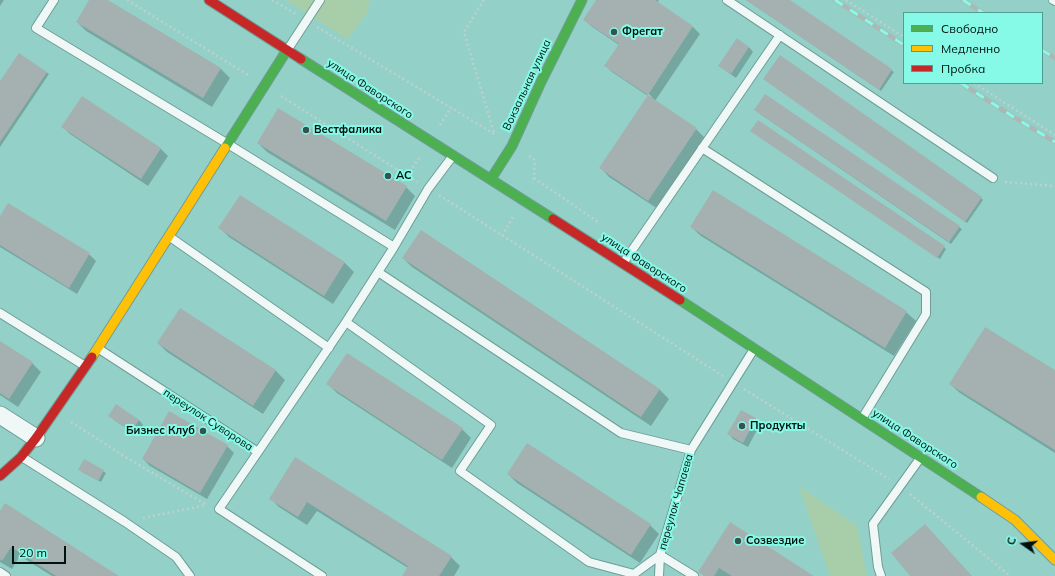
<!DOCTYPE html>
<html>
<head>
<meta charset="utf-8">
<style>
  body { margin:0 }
  #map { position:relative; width:1055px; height:576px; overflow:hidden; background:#93d1c8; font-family:Mulish,sans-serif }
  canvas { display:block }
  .legend { position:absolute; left:903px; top:12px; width:140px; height:72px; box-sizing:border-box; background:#86fae7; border:1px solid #509d91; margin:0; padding:5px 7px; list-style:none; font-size:12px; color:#00120f }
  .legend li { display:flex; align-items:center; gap:8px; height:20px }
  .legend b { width:20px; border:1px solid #509d91 }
  .north { position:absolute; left:1003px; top:524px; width:40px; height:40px; -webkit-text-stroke:3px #86fae7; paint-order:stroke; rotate:284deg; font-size:11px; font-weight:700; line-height:16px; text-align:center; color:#00120f }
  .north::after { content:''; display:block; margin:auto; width:14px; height:18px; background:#00120f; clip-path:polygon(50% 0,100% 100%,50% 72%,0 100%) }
  .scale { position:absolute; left:12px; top:546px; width:54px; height:18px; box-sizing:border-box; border:2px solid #00120f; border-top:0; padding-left:5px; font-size:12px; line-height:14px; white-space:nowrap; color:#00120f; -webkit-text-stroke:3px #86fae7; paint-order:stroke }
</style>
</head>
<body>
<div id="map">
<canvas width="1055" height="576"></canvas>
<ul class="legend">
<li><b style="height:5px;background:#4caf50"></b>Свободно</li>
<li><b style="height:5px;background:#ffc107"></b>Медленно</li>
<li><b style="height:5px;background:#c62828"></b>Пробка</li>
</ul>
<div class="north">С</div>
<div class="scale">20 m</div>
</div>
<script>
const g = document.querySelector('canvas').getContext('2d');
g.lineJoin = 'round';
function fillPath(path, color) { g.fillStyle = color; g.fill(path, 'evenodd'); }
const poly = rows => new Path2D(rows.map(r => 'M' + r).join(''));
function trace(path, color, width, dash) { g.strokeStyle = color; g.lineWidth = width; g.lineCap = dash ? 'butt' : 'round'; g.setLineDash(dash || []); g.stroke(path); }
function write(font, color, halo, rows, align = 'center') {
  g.font = font + ' Mulish,sans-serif'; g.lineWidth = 4; g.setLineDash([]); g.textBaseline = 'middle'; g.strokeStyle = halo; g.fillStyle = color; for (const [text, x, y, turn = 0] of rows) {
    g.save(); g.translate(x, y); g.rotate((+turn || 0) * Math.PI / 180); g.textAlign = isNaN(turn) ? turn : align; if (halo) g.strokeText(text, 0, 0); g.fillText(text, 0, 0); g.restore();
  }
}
fillPath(poly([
  [286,0,370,0,367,13,347,39],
  [799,486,857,526,867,576,830,576]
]), '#a7cea8');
fillPath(poly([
  [0,0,4,0,0,6],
  [90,0,106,0,221,69,230,78,212,107,86,31,77,22],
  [597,0,659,0,657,3,693,27,700,34,655,101,696,129,705,138,658,209,609,177,600,167,648,96,612,72,605,65,619,45,591,26,584,19],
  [647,92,652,97,651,98,647,95],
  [746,0,788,0,894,72,881,91],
  [749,47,753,52,736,78,719,66],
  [19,54,49,74,0,147,0,83],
  [764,79,981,198,983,200,967,223],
  [82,98,161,149,168,156,148,186,70,134,63,127],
  [757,112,959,227,962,229,951,244],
  [754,133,944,247,946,249,940,259],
  [258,143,406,187,415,196,395,230,267,152],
  [240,196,345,263,354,272,333,304,229,237,220,228],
  [8,205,89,254,96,261,77,294,0,247,0,218],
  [691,227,906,312,916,321,894,356,701,236],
  [421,231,660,390,669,399,651,426,412,267,403,258],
  [180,309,276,371,285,380,263,414,167,352,158,343],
  [0,342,32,363,41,372,18,407,0,395],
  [1055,371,1055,453,960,393,950,384],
  [328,384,462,429,471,438,452,468,337,393],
  [117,406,139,420,143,425,137,435,114,420,110,416],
  [741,411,756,419,760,424,748,447,733,439,729,434],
  [227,446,234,453,207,499,150,466,143,459],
  [295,459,451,557,460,566,454,576,403,576,408,568,317,511,307,525,279,507,270,498],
  [85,461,106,473,101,482,82,472],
  [508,474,650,525,659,534,640,563,517,483],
  [0,512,118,576,52,576,20,556,12,569,0,562],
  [730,524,812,576,704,576,700,571]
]), '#0003');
fillPath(poly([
  [89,0,108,0,221,68,203,98,76,22],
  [596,0,655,0,693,26,648,95,604,66,619,44,583,20],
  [746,0,790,0,892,69,879,90],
  [737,38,749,47,731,74,718,66],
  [19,53,47,72,0,142,0,81],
  [780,55,982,197,965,222,763,79],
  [765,94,960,226,949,242,754,110],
  [648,95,697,128,648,201,599,168],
  [82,96,161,148,141,179,61,127],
  [278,108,407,186,386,221,257,143],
  [758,120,945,246,937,258,750,131],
  [713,190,907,311,885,348,690,227],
  [240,195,345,262,324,296,218,228],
  [8,203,90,253,69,288,0,245,0,216],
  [421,230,660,389,641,417,402,258],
  [180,308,276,370,253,406,157,343],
  [985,327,1055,370,1055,450,949,384],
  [0,341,33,362,9,399,0,393],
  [347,353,463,428,442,460,326,384],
  [116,404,139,420,132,431,108,416],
  [741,410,756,418,743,443,727,434],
  [169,411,228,445,200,493,142,459],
  [527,443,651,524,631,555,507,474],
  [295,457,452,556,439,576,402,576,408,566,307,502,298,517,269,499],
  [84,459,104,470,98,481,78,470],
  [5,503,119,576,56,576,11,547,2,561,0,559,0,511],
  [730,522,814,576,732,576,719,568,714,576,705,576,698,572],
  [925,524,972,576,910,576,891,553]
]), '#a5b1b1');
const lane = poly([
  [54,0,36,28,228,144,394,247],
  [727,0,993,178],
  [1053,0,1055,1],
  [288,49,320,0],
  [702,148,926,292,926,314,863,417],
  [170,237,329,348],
  [624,262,780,35],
  [378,272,621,433,691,450],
  [0,313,85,366],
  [346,322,491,425,460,471,589,562,634,574,660,555,694,576],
  [99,349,258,452,219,509,322,576],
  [258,452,346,322,394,247,428,189,452,157],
  [22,457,125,522,176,557,190,576],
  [0,572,6,576],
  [659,576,660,555,691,450,754,349],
  [881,576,878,567,873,524,921,457]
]);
const street = poly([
  [0,415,36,438]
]);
const fast = poly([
  [301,59,553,219],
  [225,148,287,50],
  [491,179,512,146,541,82,582,0],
  [680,300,981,497]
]);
const slow = poly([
  [92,357,225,148],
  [981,497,1015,520,1055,560]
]);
const jam = poly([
  [209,0,301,59],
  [553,219,680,300],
  [0,476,21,457,36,438,92,357]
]);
trace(lane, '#6f9d96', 10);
trace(street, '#6f9d96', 19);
trace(fast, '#6f9d96', 11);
trace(slow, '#6f9d96', 11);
trace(jam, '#6f9d96', 11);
trace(poly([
  [127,0,248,75],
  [272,0,296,14],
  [484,0,464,32,494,133],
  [846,0,904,37],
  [317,27,496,135],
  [974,83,1055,135],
  [281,96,417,182],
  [440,125,451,108],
  [529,156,535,160,534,178,532,183],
  [407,176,419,158],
  [534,178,598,222],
  [1005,182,1055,186],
  [439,195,723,376],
  [502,236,513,217],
  [744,389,889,479],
  [71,422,127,458,207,505],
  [910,494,1010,576],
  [143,518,207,505]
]), '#bdd0cd', 2.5, [2, 3]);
trace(lane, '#eff8f7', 8);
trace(street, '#eff8f7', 17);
trace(fast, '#4caf50', 9);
trace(slow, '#ffc107', 9);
trace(jam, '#c62828', 9);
const rail = poly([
  [835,0,904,45],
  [963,0,983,13],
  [1042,50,1055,58],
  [961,83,1012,116,1055,142]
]);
trace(rail, '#aab8b6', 4.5);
trace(rail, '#86fae7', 3, [9]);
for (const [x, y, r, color] of [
  [614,32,4,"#335550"],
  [306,130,4,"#335550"],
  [388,176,4,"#335550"],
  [742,426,4,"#335550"],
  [203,431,4,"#335550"],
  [738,541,4,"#335550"]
]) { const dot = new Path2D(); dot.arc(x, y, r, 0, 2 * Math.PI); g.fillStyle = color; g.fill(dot); trace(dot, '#86fae7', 1.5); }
write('bold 11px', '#00120f', '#86fae7', [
  ["Фрегат",622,32],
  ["Вестфалика",314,130],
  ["АС",396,176],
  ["Продукты",750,426],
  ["Бизнес Клуб",195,431,"right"],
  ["Созвездие",746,541]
], 'left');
write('11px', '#00120f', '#86fae7', [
  ["Вокзальная улица",527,85,-65],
  ["улица Фаворского",370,89,33],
  ["улица Фаворского",644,263,33],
  ["переулок Суворова",208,420,33],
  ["улица Фаворского",915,439,33],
  ["переулок Чапаева",676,502,-74]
]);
</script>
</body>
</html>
